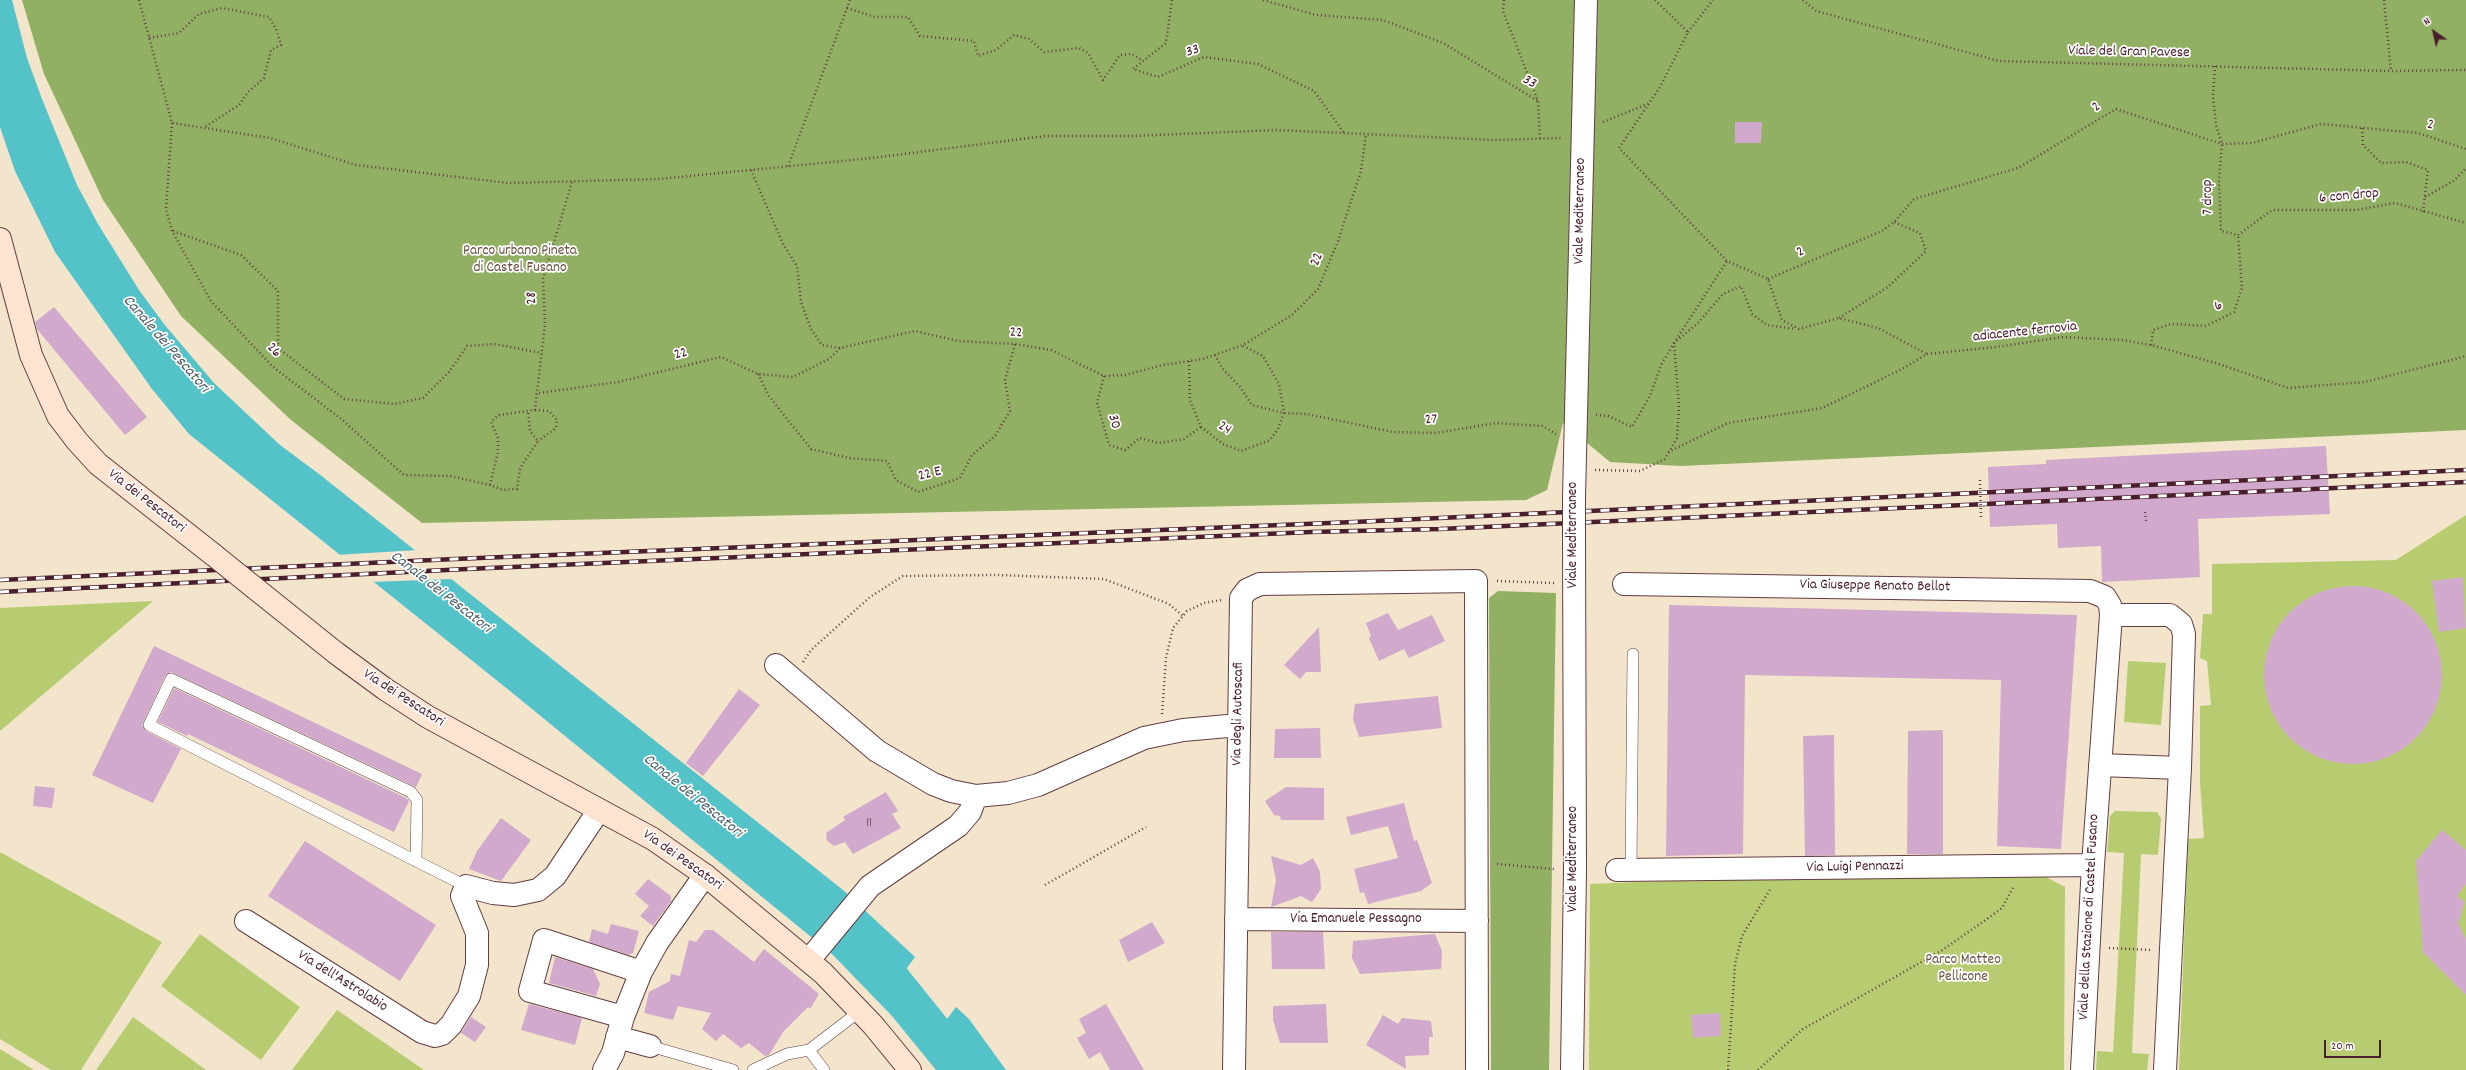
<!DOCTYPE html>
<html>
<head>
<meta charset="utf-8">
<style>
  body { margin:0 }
  #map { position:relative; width:2466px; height:1070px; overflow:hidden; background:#f2e5cb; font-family:Dekko,sans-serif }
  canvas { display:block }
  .north { position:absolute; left:2414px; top:12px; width:40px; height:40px; -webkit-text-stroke:3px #fff; paint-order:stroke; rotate:326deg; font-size:11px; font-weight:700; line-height:16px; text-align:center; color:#4a1f2b }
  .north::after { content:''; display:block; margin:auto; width:14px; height:18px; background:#4a1f2b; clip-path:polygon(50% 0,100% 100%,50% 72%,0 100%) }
  .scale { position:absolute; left:2324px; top:1040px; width:57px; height:18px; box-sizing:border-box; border:2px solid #4a1f2b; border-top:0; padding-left:5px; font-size:12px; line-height:14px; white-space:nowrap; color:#4a1f2b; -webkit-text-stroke:3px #fff; paint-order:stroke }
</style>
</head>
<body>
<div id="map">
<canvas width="2466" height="1070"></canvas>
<div class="north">N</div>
<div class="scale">20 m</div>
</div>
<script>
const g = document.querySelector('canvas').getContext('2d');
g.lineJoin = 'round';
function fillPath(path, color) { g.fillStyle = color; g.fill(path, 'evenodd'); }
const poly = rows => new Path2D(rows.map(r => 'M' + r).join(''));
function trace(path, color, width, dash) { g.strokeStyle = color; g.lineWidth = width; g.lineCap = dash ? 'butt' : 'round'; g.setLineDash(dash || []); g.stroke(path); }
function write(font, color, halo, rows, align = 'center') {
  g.font = font + ' Dekko,sans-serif'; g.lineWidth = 3.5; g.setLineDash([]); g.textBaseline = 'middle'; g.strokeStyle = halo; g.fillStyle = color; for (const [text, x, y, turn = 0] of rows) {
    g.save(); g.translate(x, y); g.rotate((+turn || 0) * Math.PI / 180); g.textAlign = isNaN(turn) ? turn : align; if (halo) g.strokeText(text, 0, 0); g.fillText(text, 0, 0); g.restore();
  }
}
fillPath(poly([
  [2466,515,2466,1070,2179,1070,2188,839,2204,838,2200,782,2200,706,2211,705,2207,661,2200,658,2203,614,2212,614,2212,564,2396,560],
  [153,601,0,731,0,608],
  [2128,661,2166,663,2161,725,2124,722],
  [2115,811,2157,812,2161,818,2158,855,2141,854,2132,1053,2149,1054,2147,1070,2096,1070,2097,1051,2113,1052,2124,853,2107,852,2110,816],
  [0,852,162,942,81,1070,51,1070,0,1039],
  [2025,866,2065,887,2064,1070,1589,1070,1590,884],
  [200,934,300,1007,261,1060,161,986],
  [337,1010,424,1070,292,1070],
  [133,1017,206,1070,96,1070],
  [0,1049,34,1070,0,1070]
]), '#b7cc71');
fillPath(poly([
  [22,0,2466,0,2466,430,1681,466,1610,462,1563,423,1547,490,1526,500,422,523,291,420,181,316,103,200,44,74],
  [1498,591,1556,593,1549,1070,1491,1070,1489,598]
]), '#91b063');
fillPath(poly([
  [0,0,12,0,27,58,42,99,77,185,98,224,139,290,164,324,214,383,280,445,319,474,843,890,915,957,901,976,941,1027,956,1007,969,1019,1006,1070,936,1070,892,1016,832,954,510,691,189,434,152,389,55,252,15,171,0,127]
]), '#54c2c9');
fillPath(poly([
  [418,550,454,579,370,582,335,555]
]), '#f2e5cb');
trace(poly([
  [883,960,900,976,941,1027,969,1070]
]), '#54c2c9', 20);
fillPath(poly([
  [1735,122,1762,122,1761,143,1735,143],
  [54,307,147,417,125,435,37,329,35,322],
  [2326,446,2330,514,2198,519,2200,577,2102,582,2101,546,2058,548,2057,524,1990,527,1988,467,2046,464,2046,460],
  [2463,577,2466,628,2439,632,2432,581],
  '2264 675a89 89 0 1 1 178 0a89 89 0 1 1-178 0Z',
  [1669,605,2077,615,2061,849,1997,846,2001,680,1745,675,1743,854,1666,856],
  [1388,613,1398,630,1432,615,1445,641,1409,658,1404,649,1379,661,1369,638,1371,636,1366,623],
  [1319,627,1321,672,1306,672,1300,679,1284,665],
  [154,646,422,774,416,787,171,672,165,676,142,725,146,731,181,749,153,803,92,775],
  [174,688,406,798,409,801,394,832,188,734,187,736,158,722],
  [739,689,760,705,703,776,686,763],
  [1438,696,1442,728,1359,737,1353,719,1355,704],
  [1320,728,1321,758,1274,758,1275,729],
  [1943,730,1943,854,1907,854,1908,731],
  [1834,735,1835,855,1805,856,1803,736],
  [35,786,55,788,52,808,33,806],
  [1286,787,1324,788,1324,820,1281,820,1280,816,1274,815,1265,801],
  [886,792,898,811,892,814,901,828,853,854,845,842,834,846,827,841,826,833,845,820,843,817],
  [1404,803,1414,841,1417,840,1432,883,1421,891,1368,904,1364,892,1360,893,1354,869,1398,858,1388,826,1351,835,1346,817],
  [501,818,531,840,501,881,469,869,477,851],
  [2442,830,2466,850,2466,884,2457,896,2465,902,2458,923,2466,939,2466,995,2423,952,2416,861],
  [305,841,436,925,400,981,268,896],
  [1271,856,1301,865,1313,858,1320,872,1321,889,1312,902,1301,896,1271,907,1276,880],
  [648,879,671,896,671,901,653,926,640,916,649,906,635,894],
  [1152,922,1165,943,1128,962,1119,940],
  [611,924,639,931,633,953,629,955,589,942,592,929,608,934],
  [705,930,713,930,754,962,764,949,819,994,810,1009,808,1007,783,1032,769,1055,765,1056,749,1043,741,1048,723,1034,716,1041,702,1029,711,1013,678,1006,673,1020,644,1013,649,992,670,981,671,974,680,976,689,940,696,942],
  [1271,932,1323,932,1325,969,1272,969],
  [1435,934,1442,951,1441,969,1360,974,1352,958,1353,941],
  [555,957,593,969,600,984,596,996,549,983],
  [529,1004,582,1018,575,1045,521,1030],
  [1106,1004,1144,1070,1110,1070,1100,1052,1089,1059,1077,1038,1086,1033,1079,1019],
  [1326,1004,1328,1043,1280,1043,1273,1020,1273,1006],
  [1720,1013,1721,1036,1693,1038,1691,1015],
  [1383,1015,1398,1024,1402,1018,1431,1021,1433,1037,1429,1037,1429,1055,1405,1056,1406,1069,1366,1045],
  [471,1017,486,1027,475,1042,461,1033]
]), '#d0a9cc');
const lane = poly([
  [416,861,417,800,411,792,171,679,149,725,416,861,466,886],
  [1631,870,1633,654],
  [650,1046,733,1070],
  [753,1070,787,1054,809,1050],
  [824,1070,809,1050,860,1011]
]);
const street = poly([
  [1574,497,1586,0],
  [1624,584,2090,591,2105,597,2110,605,2111,615,2093,865,2082,1070],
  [2111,615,2170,615,2181,624,2184,634,2180,768,2165,1070],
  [776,665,877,751,933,784,951,791,976,796,1008,793,1038,785,1144,738,1183,730,1239,725],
  [2100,765,2180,768],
  [1617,870,2093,865],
  [1236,919,1477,921],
  [246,921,422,1032,435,1036,442,1034,451,1025,469,996,477,965,477,933,462,896,466,886,493,893,514,895,538,890,555,876,599,810],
  [809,960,870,886,958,826,970,812,976,796],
  [623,1017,530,991,544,940,641,972],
  [617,1037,650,1046],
  [604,1070,613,1053,623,1017,641,972,657,943,705,875],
  [1234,1070,1241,598,1247,590,1260,584,1476,581,1477,1070],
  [1572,1070,1575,871,1574,532]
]);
const secondary = poly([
  [0,239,31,355,58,416,77,441,98,464,215,556],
  [256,589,336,653,385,689,428,717,653,839,705,875,823,973,873,1025,910,1070]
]);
trace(lane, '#633d43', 12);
trace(street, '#633d43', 24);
trace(secondary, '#633d43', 24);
trace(poly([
  [139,0,172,123,270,138,356,165,509,183,659,179,872,158,1045,136,1132,136,1276,130,1494,140,1563,138],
  [1172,0,1166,43,1133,69,1158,77,1204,57,1258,64,1314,91,1344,133],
  [1263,0,1316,15,1383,20,1443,43,1538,101],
  [1504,0,1503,11,1538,101,1540,139],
  [1655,0,1688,32,1660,87,1619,148,1727,261,1768,279,1782,320,1799,329,1839,318,1878,328,1927,354],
  [1803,0,1816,11,1999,61,2391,71,2466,70],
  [2384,0,2391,71],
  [847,8,875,17,908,17,920,36,974,41,978,56,996,50,1014,35,1029,39,1044,52,1079,48,1088,53,1103,80,1120,55,1132,54,1143,61],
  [1688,32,1713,0],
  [149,38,179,33,199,14,222,8,269,17,276,29,281,45,271,50,264,78,248,92,239,105,205,127],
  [2215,66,2213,97,2216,125,2222,144,2219,181,2221,231,2238,235],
  [1603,122,1650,103],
  [172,123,166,209,172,231,211,301,273,367,340,418,404,475,450,476,490,485,503,490,517,489,520,468,538,441,530,431,528,410],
  [2362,128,2363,145,2381,163,2406,162,2428,170,2423,212],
  [788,166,850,0],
  [751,170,783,244,797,266,801,302,811,329,822,345,840,348],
  [2425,197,2455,180,2466,168],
  [173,231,241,255,278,291,278,348,344,399,394,404,423,398,449,372,467,346,494,344,542,353],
  [2238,235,2272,210,2356,210,2395,203,2466,223],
  [1768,279,1882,231,1894,222,1914,199,2018,168,2116,109,2222,144,2252,143,2321,124,2418,133,2466,149],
  [1839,318,1888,287,1926,251,1920,233,1894,222],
  [2151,345,2153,330,2171,324,2206,326,2234,312,2242,288,2238,235],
  [1215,355,1222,368,1240,387,1252,405,1284,413,1307,414,1393,432,1436,433,1496,423,1543,426,1556,434],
  [1189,361,1190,400,1201,427,1223,444,1241,451,1270,440,1278,429,1284,413,1279,384,1263,356,1243,346],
  [758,374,769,396,811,449,849,458,887,461,896,480,918,492,960,478,972,455,995,436,1010,411,1005,380,1015,344],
  [1104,376,1097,403,1109,445,1125,450,1140,438,1159,443,1184,439,1201,427],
  [539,393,618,382,721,357,758,374,793,377,829,359,840,348,915,331,958,341,1015,344,1051,350,1104,376,1125,375,1163,365,1203,359,1243,345,1292,315,1318,289,1338,241,1361,171,1366,134],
  [535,410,549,411,557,420,556,428,538,441],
  [1596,415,1608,416,1632,427,1650,396,1661,365,1674,343,1698,323,1723,294,1741,286,1752,314,1767,325,1796,329],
  [1668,452,1728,423,1822,408,1902,369,1927,354,1996,347,2063,337,2123,340,2151,345,2216,363,2288,388,2365,382,2466,356],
  [1595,470,1640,471,1665,459,1677,438,1679,406,1674,343,1727,261],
  [490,485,498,452,498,438,491,422,499,415,535,410,545,324,543,279,572,182],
  [2145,512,2146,521],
  [1497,581,1554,583],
  [803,662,811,650,870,597,903,576,998,575,1104,579,1169,604,1183,616],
  [1162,714,1166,658,1173,628,1187,611,1204,603,1221,600],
  [1497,864,1554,869],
  [1045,885,1146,827],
  [2109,948,2152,950],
  [1728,1070,1735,964,1742,936,1771,888],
  [1758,1070,1803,1029,1941,951,1987,919,2002,908,2014,886]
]), '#633d43', 2.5, [1, 3]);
trace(lane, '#fff', 11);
trace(street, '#fff', 22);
trace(secondary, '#fde4d1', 22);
const rail = poly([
  [0,580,455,559,1354,522,2466,470],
  [0,592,467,569,1311,532,1440,529,2466,482]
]);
trace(rail, '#4a1f2b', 4.5);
trace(rail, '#fff', 3, [9]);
const streetBridge = poly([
  [1574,497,1574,532]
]);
const secondaryBridge = poly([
  [215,556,256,589]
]);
trace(streetBridge, '#633d43', 24, []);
trace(secondaryBridge, '#633d43', 24, []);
trace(poly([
  [1980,480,1981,520]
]), '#633d43', 2.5, [1, 3]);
trace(streetBridge, '#fff', 22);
trace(secondaryBridge, '#fde4d1', 22);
write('13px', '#6c4253', null, [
  ["11",869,824]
]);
write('15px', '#4a1f2b', '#fff', [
  ["33",1193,52,-17],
  ["Viale del Gran Pavese",2129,53,1],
  ["33",1529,83,30],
  ["2",2097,108,-32],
  ["2",2430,126,18],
  ["7 drop",2209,197,-91],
  ["6 con drop",2349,197,-5],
  ["Viale Mediterraneo",1581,211,-89],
  ["2",1801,253,-23],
  ["22",1318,260,-66],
  ["28",533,298,-93],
  ["6",2219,307,-26],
  ["adiacente ferrovia",2025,333,-6],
  ["22",1016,334,5],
  ["26",273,351,45],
  ["22",681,355,-14],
  ["27",1431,421,-2],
  ["30",1113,422,74],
  ["24",1224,429,33],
  ["22 E",930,475,-14],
  ["Via dei Pescatori",146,502,38],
  ["Viale Mediterraneo",1574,535,-90],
  ["Via Giuseppe Renato Bellot",1875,587,1],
  ["Via dei Pescatori",403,699,33],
  ["Via degli Autoscafi",1239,714,-89],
  ["Viale Mediterraneo",1574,859,-90],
  ["Via dei Pescatori",682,861,35],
  ["Via Luigi Pennazzi",1855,868,-1],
  ["Viale della Stazione di Castel Fusano",2090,917,-87],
  ["Via Emanuele Pessagno",1356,920],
  ["Via dell'Astrolabio",342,982,32]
]);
write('15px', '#6b5340', '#fff', [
  ["Parco urbano Pineta",520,252],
  ["di Castel Fusano",520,269],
  ["Parco Matteo",1963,961],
  ["Pellicone",1963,978]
]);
write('italic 16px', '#4e606a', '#fff', [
  ["Canale dei Pescatori",165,345,49],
  ["Canale dei Pescatori",440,593,38],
  ["Canale dei Pescatori",692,797,39]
]);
</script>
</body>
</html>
